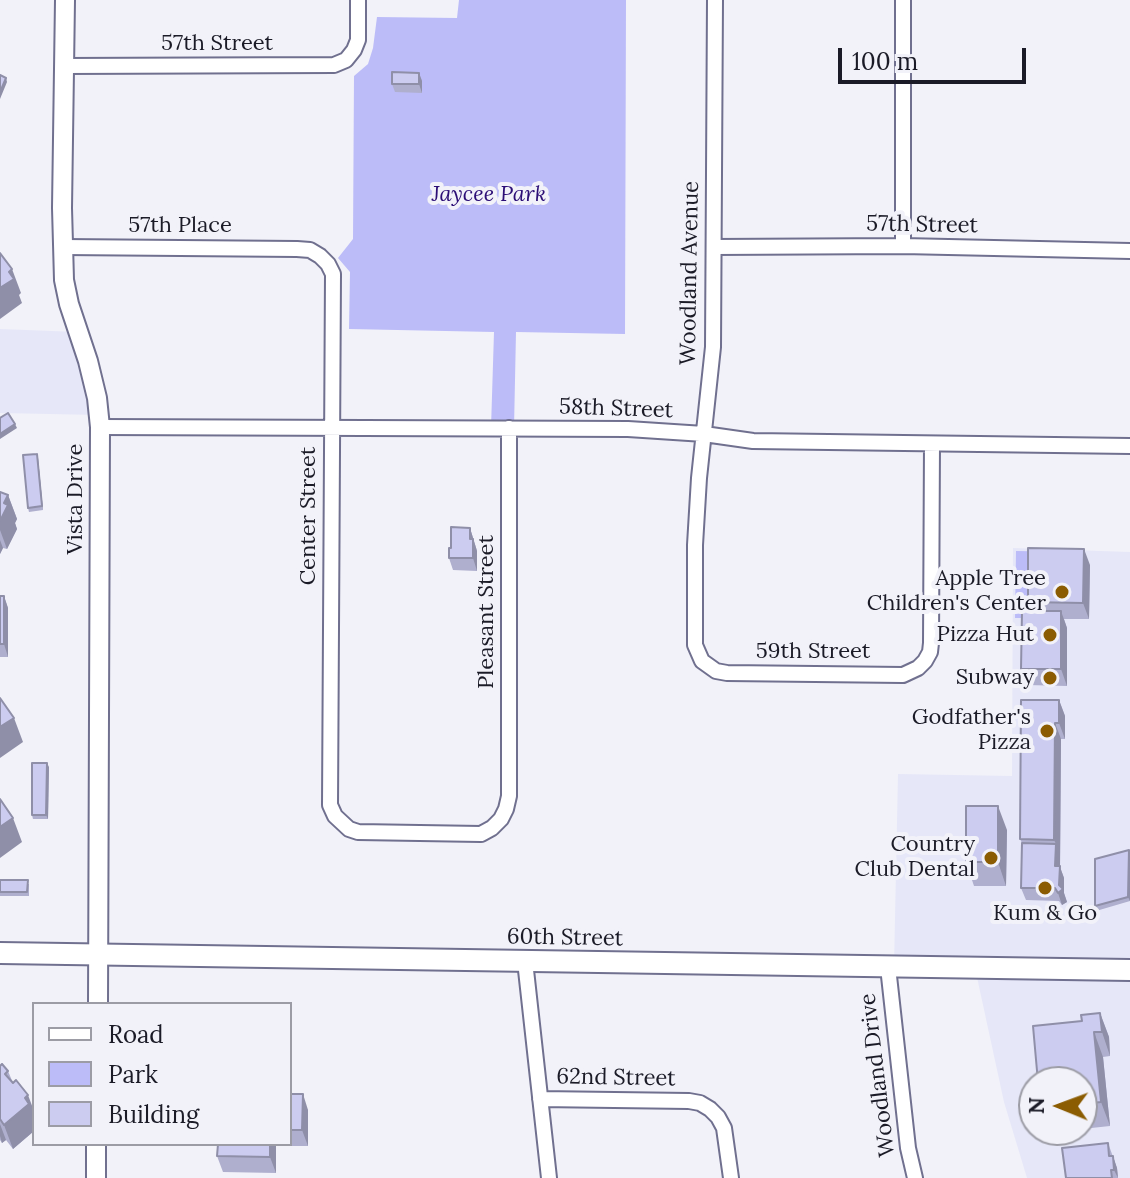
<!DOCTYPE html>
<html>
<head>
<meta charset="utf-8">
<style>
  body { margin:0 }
  #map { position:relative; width:1130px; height:1178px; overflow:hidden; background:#f2f2f9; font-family:Lora,serif }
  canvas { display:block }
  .legend { position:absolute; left:32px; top:1002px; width:260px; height:144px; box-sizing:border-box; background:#f2f2f9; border:2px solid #9c9ca5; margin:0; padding:10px 14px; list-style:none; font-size:24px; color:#1b1b27 }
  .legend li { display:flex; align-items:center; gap:16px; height:40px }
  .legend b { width:40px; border:2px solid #9c9ca5 }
  .north { position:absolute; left:1018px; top:1066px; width:80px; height:80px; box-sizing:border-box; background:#f2f2f9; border:2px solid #9c9ca5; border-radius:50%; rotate:271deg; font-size:22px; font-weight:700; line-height:32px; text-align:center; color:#1b1b27 }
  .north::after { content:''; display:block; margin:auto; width:28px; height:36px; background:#8b5c02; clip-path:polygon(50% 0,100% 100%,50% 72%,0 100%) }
  .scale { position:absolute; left:838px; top:48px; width:188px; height:36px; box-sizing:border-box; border:4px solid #1b1b27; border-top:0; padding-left:10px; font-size:24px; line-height:28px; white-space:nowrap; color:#1b1b27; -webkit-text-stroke:6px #f2f2f9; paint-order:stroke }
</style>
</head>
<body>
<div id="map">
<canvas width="1130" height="1178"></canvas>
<ul class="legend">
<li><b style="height:10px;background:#fff"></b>Road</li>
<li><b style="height:22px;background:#bcbcf8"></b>Park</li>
<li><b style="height:22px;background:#ccccf0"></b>Building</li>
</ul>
<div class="north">N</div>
<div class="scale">100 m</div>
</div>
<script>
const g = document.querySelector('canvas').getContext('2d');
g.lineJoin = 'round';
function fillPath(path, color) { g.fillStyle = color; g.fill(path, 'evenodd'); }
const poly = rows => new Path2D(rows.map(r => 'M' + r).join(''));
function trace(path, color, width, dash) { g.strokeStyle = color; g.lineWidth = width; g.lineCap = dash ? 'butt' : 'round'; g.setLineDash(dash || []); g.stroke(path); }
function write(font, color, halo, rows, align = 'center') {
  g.font = font + ' Lora,serif'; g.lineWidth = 8; g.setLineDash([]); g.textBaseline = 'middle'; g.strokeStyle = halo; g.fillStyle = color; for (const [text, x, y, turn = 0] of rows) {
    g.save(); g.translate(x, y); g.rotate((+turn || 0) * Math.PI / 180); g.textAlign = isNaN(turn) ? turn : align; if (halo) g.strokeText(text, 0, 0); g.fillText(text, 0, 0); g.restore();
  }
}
fillPath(poly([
  [0,329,78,332,99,415,0,413],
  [1013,548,1130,552,1130,1178,1027,1178,1004,1102,975,968,894,967,898,774,1012,776],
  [1034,1082,1082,1082,1082,1130,1034,1130]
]), '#e6e7f8');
fillPath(poly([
  [459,0,626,0,625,334,516,332,514,428,491,428,494,332,349,329,350,272,338,258,353,239,354,76,368,64,373,48,377,17,457,18],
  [1016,551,1079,552,1034,618,1015,618]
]), '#bcbcf8');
const minor = poly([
  [715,0,713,347,699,478,695,545,695,645,702,661,716,671,727,673,903,675,918,668,925,661,930,652,931,643,932,444],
  [64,66,334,65,346,60,354,50,358,40,358,0],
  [903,246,903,0],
  [63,247,297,249,310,250,320,256,328,264,333,274,330,805,335,816,349,829,358,832,481,834,492,828,501,819,506,809,509,796,509,428],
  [714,247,903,246,1130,251],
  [100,427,628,429,704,434,753,441,1130,446],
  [525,961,549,1178],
  [888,967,908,1148,915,1178],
  [540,1099,689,1101,700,1103,710,1109,718,1117,724,1128,731,1178]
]);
const tertiary = poly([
  [65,0,62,208,64,280,69,304,88,361,97,398,100,427,98,1004],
  [96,1178,96,1144]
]);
const secondary = poly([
  [0,953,1130,970]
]);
trace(minor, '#70708f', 18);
trace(tertiary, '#70708f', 22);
trace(secondary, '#70708f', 24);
trace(minor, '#fff', 14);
trace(tertiary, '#fff', 18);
trace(secondary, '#fff', 20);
fillPath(poly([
  [419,73,422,81,422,93,395,92,392,84],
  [37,454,38,458,43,510,29,512,28,508],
  [0,492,8,495,17,519,15,523,17,529,7,549,3,548,0,554],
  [470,528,477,551,477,571,453,570,449,558,451,548],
  [1090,565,1089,619,1064,619,1067,628,1067,686,1027,685,1021,669,1031,611,1028,602],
  [0,596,4,596,8,608,8,657,0,657],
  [1059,700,1065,716,1065,739,1061,739,1060,867,1064,878,1064,893,1067,902,1062,905,1059,901,1026,900,1021,888,1022,843,1020,839],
  [49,767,48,819,33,819,32,815],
  [1007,830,1006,886,974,886,966,862],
  [1130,853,1130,901,1096,911,1095,906],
  [0,880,29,884,29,896,0,896],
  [1100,1013,1109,1037,1110,1056,1103,1057,1110,1126,1082,1129,1082,1021],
  [0,1066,8,1071,13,1083,34,1111,34,1131,13,1149,6,1140,2,1143,0,1140],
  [290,1094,308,1110,308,1146,276,1146,276,1173,223,1172,217,1156,218,1145,193,1145,290,1144],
  [1049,1130,1074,1130,1050,1132],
  [1108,1143,1117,1168,1118,1178,1066,1178]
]), '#afafce');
fillPath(poly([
  [419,73,422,81,422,93,419,84],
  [6,78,7,82,0,99,0,92],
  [12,269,21,293,19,295,22,303,0,319,0,288,9,272],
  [15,424,17,428,0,439,0,434],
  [37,454,38,458,43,510,42,506],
  [8,495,17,519,15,523,17,529,7,549,0,530,0,521,4,503],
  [470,528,477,551,477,571,473,558,470,539],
  [0,540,3,548,0,554],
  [1084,549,1090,565,1089,619,1083,603],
  [4,596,8,608,8,657,4,644],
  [1061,611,1067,628,1067,686,1061,669],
  [1059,700,1065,716,1065,739,1059,723],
  [14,718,23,742,0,758,0,727],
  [1055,723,1061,739,1060,867,1064,878,1064,893,1067,902,1062,905,1058,893,1055,866,1056,844,1054,840],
  [47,763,49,767,48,819,46,815],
  [998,806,1007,830,1006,886,998,862],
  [13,818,22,842,0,858,0,827],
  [1129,850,1130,853,1130,901,1128,897],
  [1100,1013,1109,1037,1110,1056,1102,1032],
  [1094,1032,1103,1057,1110,1126,1101,1102],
  [303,1094,308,1110,308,1146,302,1130],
  [28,1095,34,1111,34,1131,13,1149,4,1125],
  [0,1124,6,1140,2,1143,0,1136],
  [270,1144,275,1144,276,1146,276,1173,270,1157],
  [1113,1156,1117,1168,1118,1178,1114,1170]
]), '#8f8fa8');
const building = poly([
  [392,72,419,73,419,84,392,84,392,72],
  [0,75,6,78,0,92,0,75],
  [0,253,12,269,9,272,14,279,0,288,0,253],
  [8,413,15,424,0,434,0,418,8,413],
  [37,454,42,506,28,508,23,455,37,454],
  [0,492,8,495,4,503,8,505,0,521,0,492],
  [451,527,470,528,470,539,473,539,473,558,449,558,449,548,451,548,451,527],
  [1028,548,1084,549,1083,603,1028,602,1028,548],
  [0,596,4,596,4,644,0,644,0,596],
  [1022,611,1061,611,1061,669,1021,669,1022,611],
  [0,698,14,718,0,727,0,698],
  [1021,700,1059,700,1059,723,1055,723,1054,840,1020,839,1021,700],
  [32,763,47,763,46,815,32,815,32,763],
  [0,799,13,818,0,827,0,799],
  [966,806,998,806,998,862,966,862,966,806],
  [1022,843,1056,844,1055,866,1060,866,1059,885,1063,889,1058,893,1055,888,1021,888,1022,843],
  [1129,850,1128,897,1095,906,1095,859,1129,850],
  [0,880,28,880,27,892,0,892,0,880],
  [1100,1013,1102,1032,1094,1032,1101,1102,1082,1104,1082,1082,1038,1082,1033,1026,1082,1021,1081,1015,1100,1013],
  [2,1064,8,1071,5,1074,13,1083,16,1080,28,1095,25,1098,29,1104,4,1125,0,1119,0,1066,2,1064],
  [290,1094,303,1094,302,1130,290,1130,290,1094],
  [1029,1096,1034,1096,1034,1103,1030,1103,1029,1096],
  [1108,1143,1109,1156,1113,1156,1114,1170,1111,1170,1112,1178,1066,1178,1062,1148,1108,1143],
  [218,1144,270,1144,270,1157,217,1156,218,1144]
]);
fillPath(building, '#ccccf0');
trace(building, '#8f8fa8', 2);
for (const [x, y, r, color] of [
  [1062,592,8,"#8b5c02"],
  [1050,635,8,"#8b5c02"],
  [1050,678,8,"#8b5c02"],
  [1047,731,8,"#8b5c02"],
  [991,858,8,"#8b5c02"],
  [1045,888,8,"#8b5c02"]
]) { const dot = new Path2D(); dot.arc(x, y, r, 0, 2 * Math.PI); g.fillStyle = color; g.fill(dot); trace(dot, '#f2f2f9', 3); }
write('22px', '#1b1b27', '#f2f2f9', [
  ["57th Street",217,44],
  ["57th Street",922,225,1],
  ["57th Place",180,226],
  ["Woodland Avenue",690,273,-89],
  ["58th Street",616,409,2],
  ["Vista Drive",76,499,-90],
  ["Center Street",309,516,-90],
  ["Pleasant Street",487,612,-90],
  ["59th Street",813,652],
  ["60th Street",565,938,1],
  ["Woodland Drive",878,1075,-97],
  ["62nd Street",616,1078,1]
]);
write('italic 22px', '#2c0e76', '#f2f2f9', [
  ["Jaycee Park",489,195]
]);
write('22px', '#1b1b27', '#f2f2f9', [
  ["Apple Tree",1046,579],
  ["Children's Center",1046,604],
  ["Pizza Hut",1034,635],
  ["Subway",1034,678],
  ["Godfather's",1031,718],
  ["Pizza",1031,743],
  ["Country",975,845],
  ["Club Dental",975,870],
  ["Kum & Go",1045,914,"center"]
], 'right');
</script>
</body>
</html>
